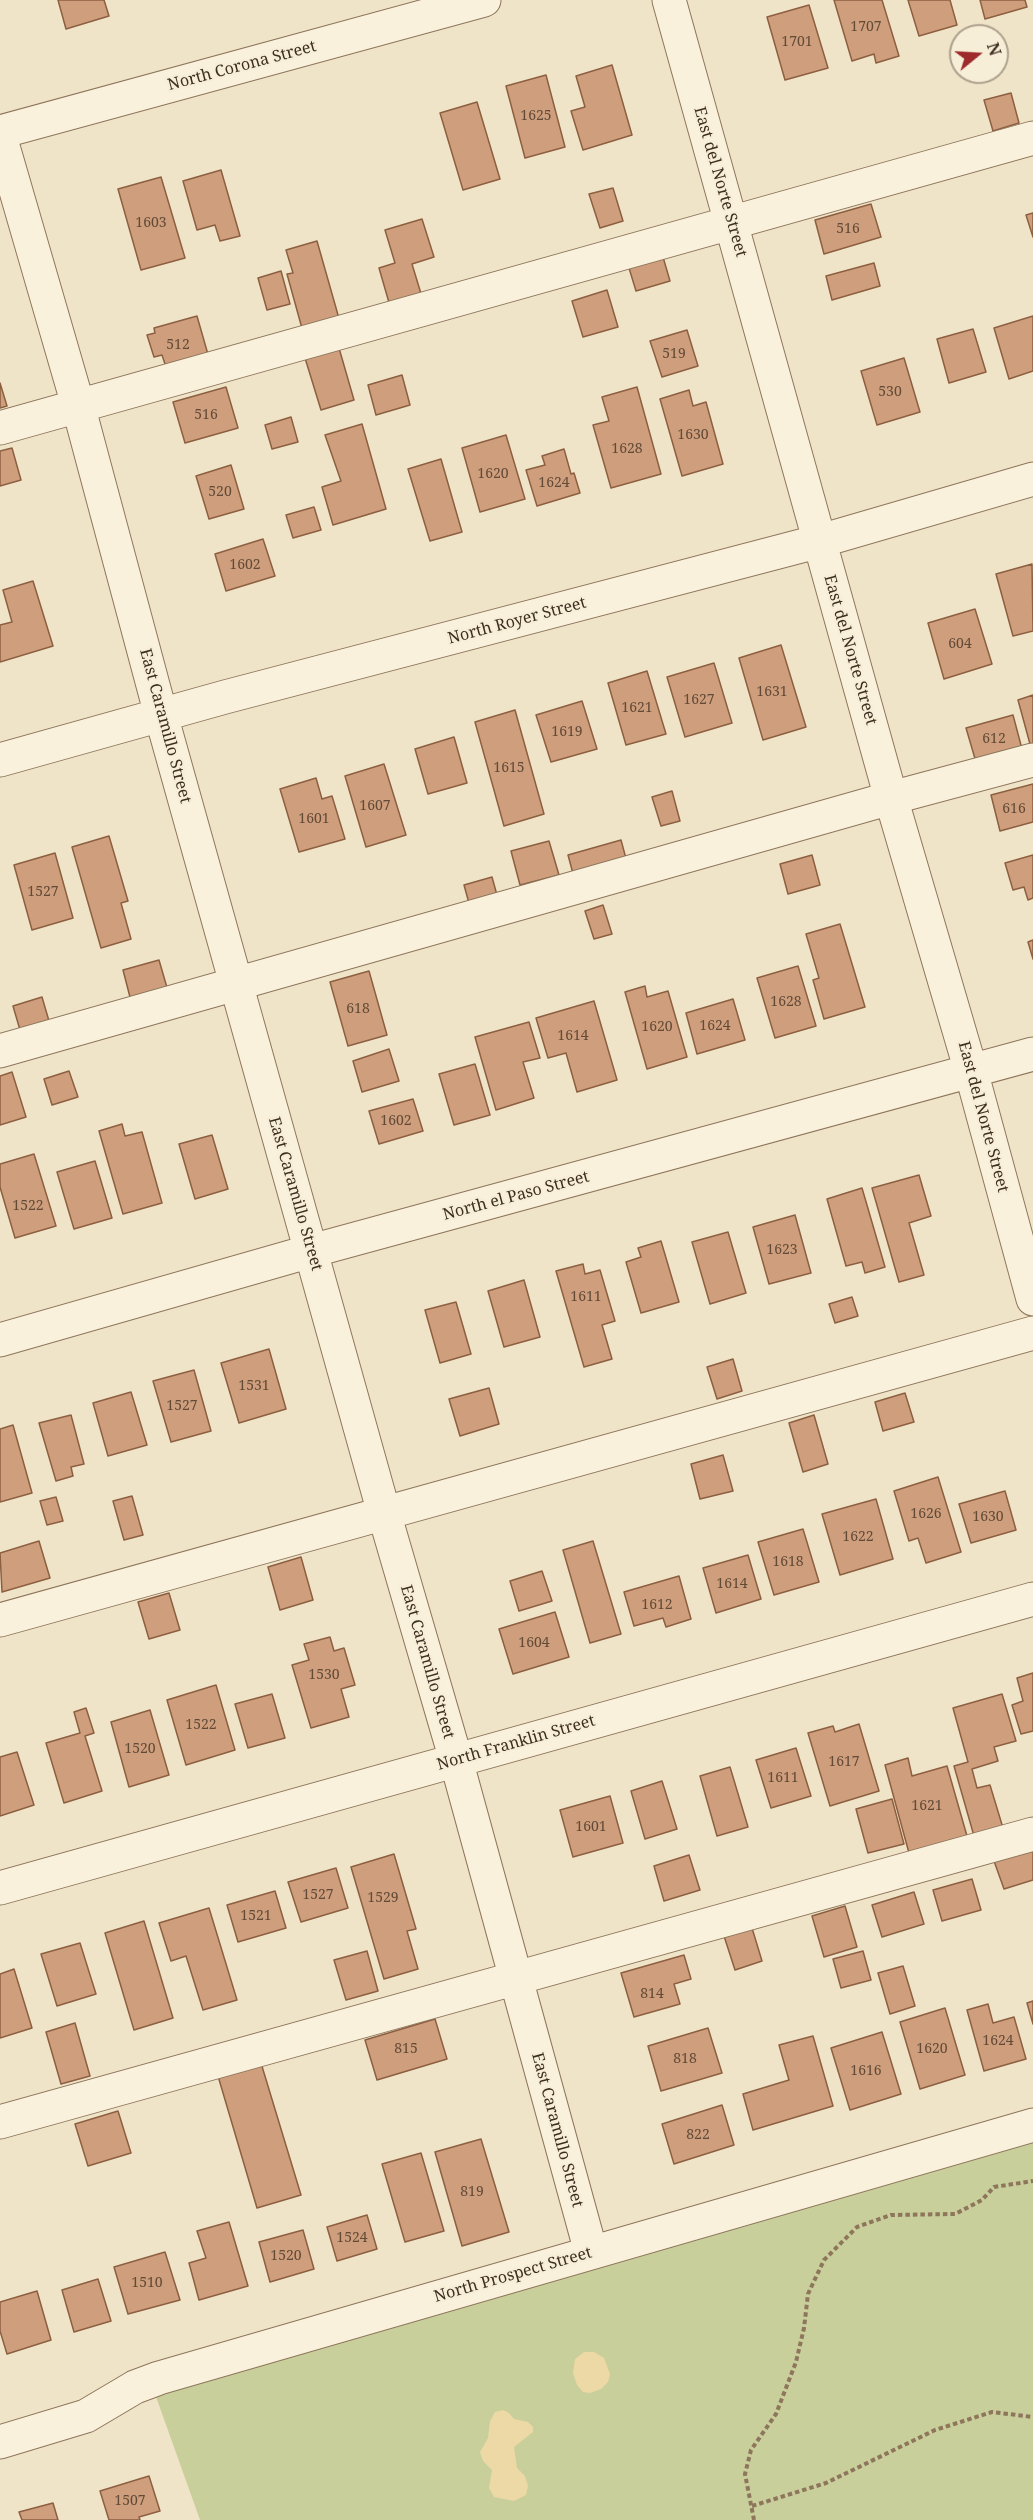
<!DOCTYPE html>
<html>
<head>
<meta charset="utf-8">
<style>
  body { margin:0 }
  #map { position:relative; width:1033px; height:2520px; overflow:hidden; background:#f0e4c8; font-family:"Noto Serif",serif }
  canvas { display:block }
  .north { position:absolute; left:949px; top:24px; width:60px; height:60px; box-sizing:border-box; background:#f7eed8; border:2px solid #ada18e; border-radius:50%; rotate:72deg; font-size:16px; font-weight:700; line-height:24px; text-align:center; color:#3d2e20 }
  .north::after { content:''; display:block; margin:auto; width:21px; height:27px; background:#9e2a2b; clip-path:polygon(50% 0,100% 100%,50% 72%,0 100%) }
</style>
</head>
<body>
<div id="map">
<canvas width="1033" height="2520"></canvas>
<div class="north">N</div>
</div>
<script>
const g = document.querySelector('canvas').getContext('2d');
g.lineJoin = 'round';
function fillPath(path, color) { g.fillStyle = color; g.fill(path, 'evenodd'); }
const poly = rows => new Path2D(rows.map(r => 'M' + r).join(''));
function trace(path, color, width, dash) { g.strokeStyle = color; g.lineWidth = width; g.lineCap = dash ? 'butt' : 'round'; g.setLineDash(dash || []); g.stroke(path); }
function write(font, color, halo, rows, align = 'center') {
  g.font = font + ' "Noto Serif",serif'; g.lineWidth = 4.5; g.setLineDash([]); g.textBaseline = 'middle'; g.strokeStyle = halo; g.fillStyle = color; for (const [text, x, y, turn = 0] of rows) {
    g.save(); g.translate(x, y); g.rotate((+turn || 0) * Math.PI / 180); g.textAlign = isNaN(turn) ? turn : align; if (halo) g.strokeText(text, 0, 0); g.fillText(text, 0, 0); g.restore();
  }
}
fillPath(poly([
  [1033,2142,1033,2520,200,2520,155,2394]
]), '#c9cf9b');
fillPath(poly([
  [584,2352,594,2352,604,2358,610,2374,608,2382,601,2389,590,2393,583,2392,577,2385,573,2373,575,2359],
  [503,2410,509,2413,514,2419,528,2422,533,2427,533,2432,514,2447,517,2468,525,2476,528,2486,526,2495,514,2501,494,2497,489,2488,492,2470,483,2461,480,2452,488,2438,490,2421,495,2412]
]), '#ecd9a5');
const building = poly([
  [58,0,104,0,109,16,66,29,58,0],
  [834,0,882,0,899,56,876,63,874,54,852,61,834,0],
  [908,0,950,0,957,25,919,36,908,0],
  [980,0,1025,0,1027,7,985,19,980,0],
  [809,5,828,68,785,80,767,17,809,5],
  [612,65,632,135,583,150,571,111,585,107,576,76,612,65],
  [546,75,565,147,525,158,506,86,546,75],
  [1011,93,1019,123,993,131,984,100,1011,93],
  [477,102,500,179,463,190,440,113,477,102],
  [221,170,240,236,220,241,215,225,197,230,183,181,221,170],
  [161,177,185,258,141,270,118,189,161,177],
  [613,188,623,221,600,228,589,194,613,188],
  [871,204,881,237,824,254,815,220,871,204],
  [1033,213,1033,237,1026,215,1033,213],
  [422,219,434,257,412,264,422,297,390,306,379,268,395,263,385,230,422,219],
  [317,241,340,322,303,332,287,274,293,273,286,250,317,241],
  [663,257,670,281,636,291,629,268,663,257],
  [874,263,880,286,832,300,826,276,874,263],
  [281,271,290,304,267,310,258,278,281,271],
  [607,290,618,327,583,337,572,301,607,290],
  [197,316,209,358,167,370,162,355,154,357,147,335,155,333,154,328,197,316],
  [1033,316,1033,371,1009,379,994,328,1033,316],
  [973,329,986,372,949,383,937,339,973,329],
  [687,330,698,366,662,377,650,341,687,330],
  [339,348,354,400,321,410,305,358,339,348],
  [904,358,920,412,877,425,861,371,904,358],
  [402,375,410,405,376,415,368,385,402,375],
  [0,383,7,406,0,408,0,383],
  [226,387,238,428,185,443,173,402,226,387],
  [637,387,661,474,611,488,593,425,609,421,602,397,637,387],
  [689,390,693,406,706,402,723,464,682,476,660,399,689,390],
  [291,417,298,442,272,449,265,425,291,417],
  [362,424,386,509,333,525,322,487,341,481,325,435,362,424],
  [506,435,525,499,480,512,462,448,506,435],
  [12,448,21,480,0,486,0,451,12,448],
  [564,449,571,474,574,473,580,493,537,506,526,470,545,465,542,456,564,449],
  [441,459,462,532,430,541,408,469,441,459],
  [231,465,244,509,209,519,196,476,231,465],
  [314,507,321,530,293,538,286,515,314,507],
  [263,539,275,576,226,591,215,554,263,539],
  [1032,564,1033,631,1013,636,996,574,1032,564],
  [33,581,53,646,0,662,0,625,12,622,3,590,33,581],
  [975,609,992,664,944,679,928,623,975,609],
  [781,645,806,727,763,740,739,658,781,645],
  [714,663,732,723,685,737,667,677,714,663],
  [647,671,666,734,626,745,608,683,647,671],
  [1033,695,1033,744,1030,744,1018,700,1033,695],
  [582,701,597,749,551,762,536,715,582,701],
  [515,710,544,814,504,826,475,722,515,710],
  [1013,715,1022,749,976,762,966,728,1013,715],
  [454,737,467,783,428,794,415,749,454,737],
  [384,764,406,835,366,847,345,776,384,764],
  [316,778,322,799,332,796,345,839,299,852,280,789,316,778],
  [1033,784,1033,822,1000,831,991,795,1033,784],
  [672,791,680,821,661,826,652,797,672,791],
  [109,836,128,901,121,903,131,939,101,948,72,847,109,836],
  [621,840,628,866,575,881,568,855,621,840],
  [549,841,559,875,520,885,511,851,549,841],
  [55,853,73,918,32,930,14,865,55,853],
  [812,855,820,885,788,894,780,864,812,855],
  [1033,855,1033,898,1028,900,1024,887,1013,890,1005,863,1033,855],
  [492,877,500,906,472,914,464,885,492,877],
  [603,905,612,934,594,939,585,911,603,905],
  [840,924,865,1007,824,1019,813,980,819,978,806,934,840,924],
  [1033,940,1033,959,1028,942,1033,940],
  [159,960,168,991,131,1001,123,970,159,960],
  [798,966,816,1026,775,1038,757,978,798,966],
  [369,971,387,1035,348,1046,330,982,369,971],
  [645,986,647,997,668,991,687,1057,647,1069,625,992,645,986],
  [42,997,49,1021,20,1030,13,1006,42,997],
  [733,999,745,1040,697,1054,686,1013,733,999],
  [594,1001,617,1080,577,1092,566,1053,548,1058,536,1018,594,1001],
  [529,1022,540,1058,523,1062,534,1098,496,1110,475,1037,529,1022],
  [389,1049,399,1081,362,1092,353,1061,389,1049],
  [475,1064,490,1115,454,1125,439,1074,475,1064],
  [69,1071,78,1097,52,1105,44,1079,69,1071],
  [12,1072,26,1117,0,1125,0,1076,12,1072],
  [413,1099,423,1131,379,1144,369,1111,413,1099],
  [122,1124,125,1136,142,1132,162,1203,123,1214,99,1131,122,1124],
  [212,1135,228,1189,195,1199,179,1144,212,1135],
  [34,1154,56,1226,15,1238,0,1187,0,1164,34,1154],
  [95,1161,112,1218,74,1229,57,1172,95,1161],
  [919,1175,931,1216,909,1223,924,1275,899,1282,872,1188,919,1175],
  [862,1188,885,1267,865,1273,862,1262,846,1266,827,1199,862,1188],
  [795,1215,811,1273,769,1284,753,1227,795,1215],
  [728,1232,746,1293,710,1304,692,1242,728,1232],
  [661,1241,679,1302,641,1313,626,1262,641,1257,638,1248,661,1241],
  [583,1264,585,1274,600,1270,615,1321,602,1325,612,1359,584,1367,556,1271,583,1264],
  [524,1280,540,1337,504,1347,488,1291,524,1280],
  [852,1297,858,1316,835,1323,829,1304,852,1297],
  [456,1302,471,1354,440,1363,425,1310,456,1302],
  [269,1349,286,1409,239,1423,221,1363,269,1349],
  [733,1359,742,1391,717,1399,707,1367,733,1359],
  [194,1370,211,1431,171,1442,153,1381,194,1370],
  [489,1388,499,1424,460,1436,449,1399,489,1388],
  [131,1392,147,1445,108,1456,93,1403,131,1392],
  [905,1393,914,1422,883,1431,875,1402,905,1393],
  [71,1415,84,1464,71,1467,73,1476,56,1481,39,1423,71,1415],
  [814,1415,828,1464,803,1472,789,1423,814,1415],
  [13,1425,32,1493,0,1502,0,1429,13,1425],
  [723,1455,733,1491,700,1499,691,1464,723,1455],
  [938,1477,961,1552,926,1563,918,1538,909,1541,894,1491,938,1477],
  [1005,1491,1016,1530,971,1543,959,1504,1005,1491],
  [132,1496,143,1535,124,1540,113,1501,132,1496],
  [56,1497,63,1521,47,1525,40,1501,56,1497],
  [876,1499,893,1559,840,1575,822,1514,876,1499],
  [803,1529,819,1582,774,1595,758,1542,803,1529],
  [39,1541,50,1578,2,1592,0,1553,39,1541],
  [593,1541,621,1634,590,1643,563,1550,593,1541],
  [748,1555,761,1599,716,1613,703,1568,748,1555],
  [301,1557,313,1600,280,1610,268,1567,301,1557],
  [542,1571,552,1601,519,1611,510,1581,542,1571],
  [679,1576,691,1619,666,1627,663,1618,634,1626,624,1592,679,1576],
  [169,1593,180,1630,149,1639,138,1602,169,1593],
  [555,1612,569,1657,513,1674,499,1629,555,1612],
  [330,1637,334,1651,344,1648,355,1685,341,1689,349,1717,311,1728,292,1665,309,1660,304,1644,330,1637],
  [1033,1673,1033,1731,1021,1734,1012,1705,1023,1701,1017,1678,1033,1673],
  [216,1685,235,1750,186,1765,167,1700,216,1685],
  [272,1694,285,1738,248,1748,235,1704,272,1694],
  [1002,1694,1016,1741,994,1747,998,1761,972,1769,977,1788,990,1785,1003,1828,974,1836,954,1766,968,1762,953,1708,1002,1694],
  [86,1708,94,1733,85,1736,102,1791,64,1803,46,1743,80,1733,74,1712,86,1708],
  [150,1710,169,1775,129,1787,111,1722,150,1710],
  [859,1724,879,1791,830,1806,808,1733,833,1726,835,1732,859,1724],
  [796,1748,811,1796,771,1808,756,1760,796,1748],
  [17,1752,34,1805,0,1816,0,1757,17,1752],
  [908,1758,912,1776,947,1766,967,1836,909,1853,885,1765,908,1758],
  [730,1767,748,1827,717,1836,700,1776,730,1767],
  [662,1781,677,1829,645,1839,631,1791,662,1781],
  [610,1796,623,1843,573,1857,560,1810,610,1796],
  [892,1799,904,1844,868,1853,856,1809,892,1799],
  [1033,1849,1033,1880,1004,1889,994,1861,1033,1849],
  [394,1854,416,1929,407,1931,418,1969,384,1979,351,1867,394,1854],
  [689,1855,700,1890,664,1901,654,1866,689,1855],
  [336,1868,348,1908,301,1922,288,1882,336,1868],
  [972,1879,981,1910,942,1921,933,1890,972,1879],
  [275,1891,286,1928,238,1942,227,1905,275,1891],
  [914,1892,924,1924,882,1937,872,1905,914,1892],
  [845,1906,857,1947,824,1957,812,1916,845,1906],
  [209,1908,237,2000,203,2010,186,1956,171,1961,159,1923,209,1908],
  [144,1921,173,2018,134,2030,105,1933,144,1921],
  [752,1928,762,1961,735,1970,724,1936,752,1928],
  [80,1943,96,1994,57,2006,41,1954,80,1943],
  [367,1951,378,1991,346,2000,334,1960,367,1951],
  [863,1951,871,1980,841,1988,833,1959,863,1951],
  [684,1955,691,1979,674,1984,680,2004,634,2017,621,1973,684,1955],
  [903,1966,915,2006,890,2014,878,1973,903,1966],
  [14,1969,32,2028,0,2038,0,1974,14,1969],
  [1033,2001,1033,2024,1027,2003,1033,2001],
  [988,2004,993,2023,1014,2017,1026,2059,984,2071,967,2010,988,2004],
  [945,2008,965,2075,920,2089,900,2022,945,2008],
  [435,2019,447,2059,377,2080,365,2040,435,2019],
  [75,2023,90,2076,61,2084,46,2032,75,2023],
  [708,2028,722,2073,661,2091,648,2046,708,2028],
  [882,2032,901,2094,850,2110,831,2048,882,2032],
  [813,2036,833,2106,753,2130,743,2094,789,2080,779,2045,813,2036],
  [261,2063,301,2195,257,2208,218,2076,261,2063],
  [722,2105,734,2145,674,2164,662,2124,722,2105],
  [118,2111,131,2153,88,2166,75,2124,118,2111],
  [481,2139,509,2232,462,2246,435,2152,481,2139],
  [421,2153,444,2231,405,2242,382,2164,421,2153],
  [367,2215,377,2249,337,2261,327,2227,367,2215],
  [229,2222,248,2286,199,2300,189,2263,206,2258,197,2231,229,2222],
  [303,2230,314,2269,270,2282,259,2242,303,2230],
  [165,2252,180,2300,128,2314,114,2267,165,2252],
  [98,2279,111,2321,74,2332,62,2290,98,2279],
  [37,2291,51,2340,7,2354,0,2331,0,2302,37,2291],
  [149,2476,160,2511,139,2517,140,2520,109,2520,100,2491,149,2476],
  [53,2503,58,2520,22,2520,19,2512,53,2503]
]);
fillPath(building, '#cf9f7d');
trace(building, '#8d5f41', 1.5);
const minor = poly([
  [669,0,891,798,971,1071,1033,1299],
  [0,132,484,0],
  [0,136,78,405,161,715,384,1513,456,1760,591,2252],
  [0,428,1033,138],
  [0,760,225,697,820,541,1033,479],
  [0,1051,891,798,1033,760],
  [0,1340,311,1251,1033,1054],
  [0,1620,1033,1333],
  [0,1888,1033,1599],
  [0,2122,1033,1834],
  [0,2442,86,2416,135,2387,159,2378,1033,2125]
]);
trace(minor, '#8d765c', 35);
trace(poly([
  [752,2506,826,2483,935,2430,992,2412,1033,2417],
  [754,2520,745,2474,751,2450,776,2414,796,2362,804,2328,808,2294,824,2260,857,2227,891,2215,955,2214,982,2200,994,2187,1033,2181]
]), '#8d765c', 4, [4.5, 3]);
trace(minor, '#faf1dc', 33);
write('14px', '#624a37', null, [
  ["1707",866,27],
  ["1701",797,42],
  ["1625",536,116],
  ["1603",151,223],
  ["516",848,229],
  ["512",178,345],
  ["519",674,354],
  ["530",890,392],
  ["516",206,415],
  ["1630",693,435],
  ["1628",627,449],
  ["1620",493,474],
  ["1624",554,483],
  ["520",220,492],
  ["1602",245,565],
  ["604",960,644],
  ["1631",772,692],
  ["1627",699,700],
  ["1621",637,708],
  ["1619",567,732],
  ["612",994,739],
  ["1615",509,768],
  ["1607",375,806],
  ["616",1014,809],
  ["1601",314,819],
  ["1527",43,892],
  ["1628",786,1002],
  ["618",358,1009],
  ["1624",715,1026],
  ["1620",657,1027],
  ["1614",573,1036],
  ["1602",396,1121],
  ["1522",28,1206],
  ["1623",782,1250],
  ["1611",586,1297],
  ["1531",254,1386],
  ["1527",182,1406],
  ["1626",926,1514],
  ["1630",988,1517],
  ["1622",858,1537],
  ["1618",788,1562],
  ["1614",732,1584],
  ["1612",657,1605],
  ["1604",534,1643],
  ["1530",324,1675],
  ["1522",201,1725],
  ["1520",140,1749],
  ["1617",844,1762],
  ["1611",783,1778],
  ["1621",927,1806],
  ["1601",591,1827],
  ["1527",318,1895],
  ["1529",383,1898],
  ["1521",256,1916],
  ["814",652,1994],
  ["1624",998,2041],
  ["815",406,2049],
  ["1620",932,2049],
  ["818",685,2059],
  ["1616",866,2071],
  ["822",698,2135],
  ["819",472,2192],
  ["1524",352,2238],
  ["1520",286,2256],
  ["1510",147,2283],
  ["1507",130,2501]
]);
write('16px', '#3d2e20', '#f7eed8', [
  ["North Corona Street",242,66,-15],
  ["East del Norte Street",720,182,74],
  ["North Royer Street",517,621,-15],
  ["East del Norte Street",850,650,74],
  ["East Caramillo Street",165,726,75],
  ["East del Norte Street",983,1117,75],
  ["East Caramillo Street",295,1194,74],
  ["North el Paso Street",516,1196,-15],
  ["East Caramillo Street",427,1662,74],
  ["North Franklin Street",516,1743,-16],
  ["East Caramillo Street",557,2130,75],
  ["North Prospect Street",513,2275,-16]
]);
</script>
</body>
</html>
